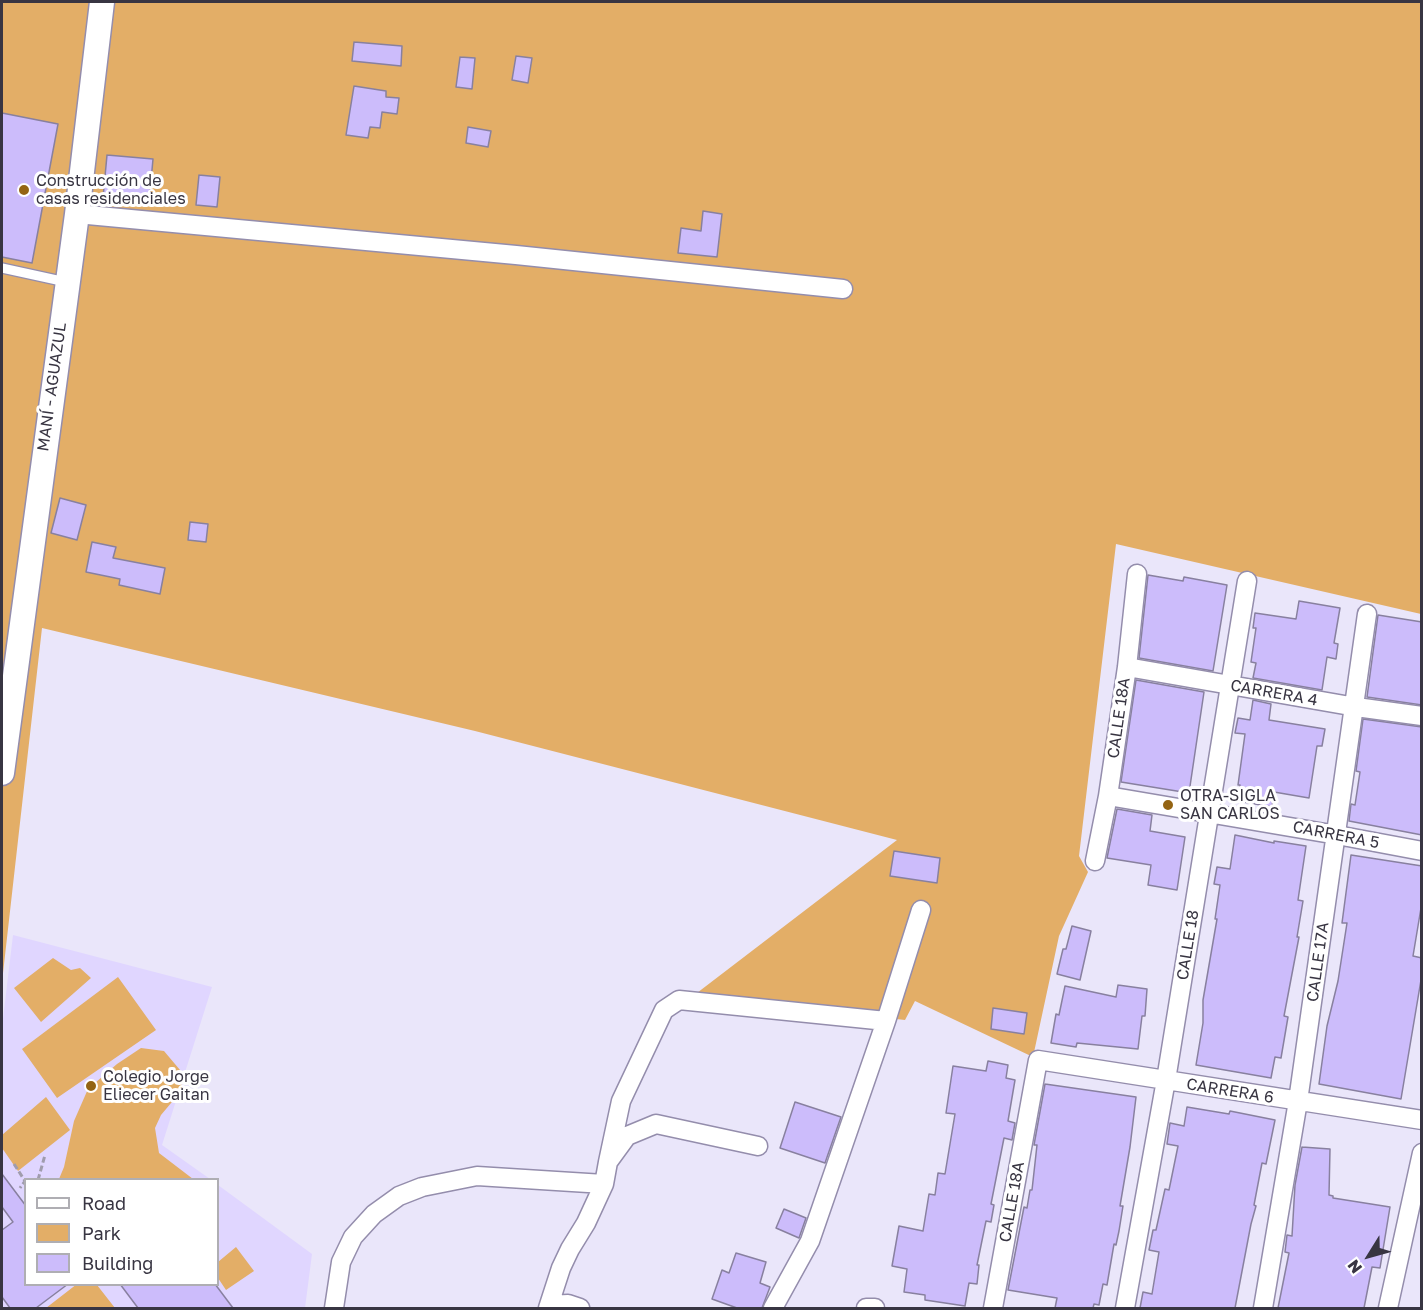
<!DOCTYPE html>
<html>
<head>
<meta charset="utf-8">
<style>
  body { margin:0 }
  #map { position:relative; width:1423px; height:1310px; overflow:hidden; background:#eae6fa; font-family:"Golos Text",sans-serif }
  canvas { display:block }
  .frame { position:absolute; inset:0; border:3px solid #383542; pointer-events:none }
  .legend { position:absolute; left:24px; top:1178px; width:195px; height:108px; box-sizing:border-box; background:#fff; border:2px solid #afaeb3; margin:0; padding:8px 10px; list-style:none; font-size:18px; color:#383542 }
  .legend li { display:flex; align-items:center; gap:12px; height:30px }
  .legend b { width:30px; border:2px solid #afaeb3 }
  .north { position:absolute; left:1339px; top:1226px; width:60px; height:60px; -webkit-text-stroke:4px #fff; paint-order:stroke; rotate:233deg; font-size:16px; font-weight:700; line-height:24px; text-align:center; color:#383542 }
  .north::after { content:''; display:block; margin:auto; width:21px; height:27px; background:#383542; clip-path:polygon(50% 0,100% 100%,50% 72%,0 100%) }
</style>
</head>
<body>
<div id="map">
<canvas width="1423" height="1310"></canvas>
<div class="frame"></div>
<ul class="legend">
<li><b style="height:8px;background:#fff"></b>Road</li>
<li><b style="height:16px;background:#e3ae67"></b>Park</li>
<li><b style="height:16px;background:#ccbcfb"></b>Building</li>
</ul>
<div class="north">N</div>
</div>
<script>
const g = document.querySelector('canvas').getContext('2d');
g.lineJoin = 'round';
function fillPath(path, color) { g.fillStyle = color; g.fill(path, 'evenodd'); }
const poly = rows => new Path2D(rows.map(r => 'M' + r).join(''));
function trace(path, color, width, dash) { g.strokeStyle = color; g.lineWidth = width; g.lineCap = dash ? 'butt' : 'round'; g.setLineDash(dash || []); g.stroke(path); }
function write(font, color, halo, rows, align = 'center') {
  g.font = font + ' "Golos Text",sans-serif'; g.lineWidth = 6; g.setLineDash([]); g.textBaseline = 'middle'; g.strokeStyle = halo; g.fillStyle = color; for (const [text, x, y, turn = 0] of rows) {
    g.save(); g.translate(x, y); g.rotate((+turn || 0) * Math.PI / 180); g.textAlign = isNaN(turn) ? turn : align; if (halo) g.strokeText(text, 0, 0); g.fillText(text, 0, 0); g.restore();
  }
}
fillPath(poly([
  [13,935,212,987,162,1145,210,1179,26,1180,26,1284,218,1284,218,1185,312,1254,305,1308,2,1308,2,1027]
]), '#e0d6ff');
fillPath(poly([
  [2,2,1421,2,1421,614,1116,544,1079,856,1088,872,1059,936,1033,1057,915,1001,905,1020,693,996,897,840,475,731,42,628,2,982],
  [53,958,71,970,80,968,91,978,41,1022,14,988],
  [118,977,156,1030,57,1098,22,1049],
  [141,1048,164,1051,180,1070,182,1090,161,1115,155,1128,159,1153,193,1179,59,1179,64,1167,74,1121,88,1089,117,1064],
  [46,1097,70,1130,18,1171,2,1148,2,1135],
  [236,1247,254,1271,226,1290,218,1278,218,1262],
  [77,1284,97,1285,115,1308,46,1308]
]), '#e3ae67');
const building = poly([
  [354,42,402,46,401,66,352,61,354,42],
  [516,56,532,58,528,83,512,80,516,56],
  [460,57,475,58,472,89,456,87,460,57],
  [354,86,386,91,386,97,399,98,397,114,382,112,380,128,370,127,368,138,346,135,354,86],
  [2,113,58,124,32,263,2,257,2,113],
  [468,127,491,131,488,147,466,143,468,127],
  [107,155,153,159,149,203,103,198,107,155],
  [199,175,220,177,217,207,196,205,199,175],
  [703,211,722,214,717,257,678,253,681,228,701,231,703,211],
  [60,498,86,505,77,540,51,533,60,498],
  [190,522,208,524,206,542,188,540,190,522],
  [92,542,116,547,113,558,165,568,160,594,119,585,120,579,86,572,92,542],
  [1148,575,1183,581,1184,577,1227,585,1213,671,1139,658,1148,575],
  [1299,601,1340,608,1334,643,1338,644,1336,659,1327,657,1322,690,1253,678,1256,663,1251,662,1256,628,1253,628,1255,613,1296,619,1299,601],
  [1378,615,1422,622,1422,705,1367,697,1378,615],
  [1136,680,1204,692,1189,793,1121,782,1136,680],
  [1253,700,1271,704,1269,720,1325,729,1322,746,1317,746,1309,798,1274,792,1272,807,1238,801,1240,785,1238,785,1245,734,1235,733,1238,718,1250,720,1253,700],
  [1363,719,1422,727,1422,835,1349,821,1351,804,1355,805,1360,772,1356,771,1363,719],
  [1117,809,1152,815,1150,831,1185,837,1177,890,1148,885,1151,865,1107,858,1117,809],
  [1235,835,1274,843,1274,841,1306,846,1298,900,1303,901,1297,937,1299,937,1284,1016,1288,1017,1281,1058,1275,1057,1271,1078,1196,1065,1203,1023,1203,1000,1217,919,1215,919,1220,885,1214,884,1217,867,1230,869,1235,835],
  [894,851,940,858,937,883,890,876,894,851],
  [1351,855,1422,866,1422,902,1413,956,1422,958,1422,974,1401,1099,1319,1084,1327,1026,1338,981,1347,923,1342,923,1351,855],
  [1072,926,1091,931,1080,980,1057,974,1063,949,1066,949,1072,926],
  [1118,985,1147,989,1145,1016,1142,1016,1138,1049,1077,1043,1076,1047,1051,1043,1056,1014,1059,1015,1065,986,1116,997,1118,985],
  [993,1008,1027,1013,1024,1034,991,1029,993,1008],
  [988,1061,1008,1065,1006,1078,1015,1080,1008,1121,1015,1123,1012,1140,1004,1138,991,1204,994,1205,991,1222,986,1221,977,1265,979,1265,977,1284,969,1283,965,1306,925,1300,925,1295,904,1292,907,1269,892,1266,899,1226,923,1231,929,1194,935,1195,938,1173,945,1174,955,1114,946,1113,953,1066,986,1071,988,1061],
  [1045,1084,1136,1097,1130,1147,1120,1206,1123,1206,1119,1231,1116,1245,1114,1244,1107,1285,1103,1284,1099,1305,1094,1304,1093,1308,1055,1308,1057,1298,1008,1290,1024,1207,1027,1208,1030,1190,1032,1190,1037,1145,1034,1145,1045,1084],
  [795,1102,841,1117,825,1163,780,1148,795,1102],
  [1187,1107,1229,1114,1230,1111,1275,1120,1266,1164,1262,1163,1254,1205,1256,1206,1251,1224,1235,1308,1140,1308,1143,1292,1152,1294,1159,1252,1149,1250,1153,1230,1156,1230,1165,1189,1169,1190,1178,1146,1167,1144,1170,1123,1184,1126,1187,1107],
  [1302,1147,1330,1149,1329,1195,1333,1196,1333,1198,1390,1207,1380,1268,1372,1267,1364,1308,1278,1308,1289,1253,1285,1252,1287,1235,1292,1236,1295,1185,1302,1147],
  [2,1174,26,1206,26,1284,68,1284,36,1308,10,1308,2,1297,2,1230,13,1222,2,1207,2,1174],
  [784,1209,806,1218,799,1238,776,1228,784,1209],
  [736,1253,766,1262,760,1283,770,1287,762,1308,737,1308,712,1299,722,1270,729,1273,736,1253],
  [120,1284,215,1284,233,1308,138,1308,120,1284]
]);
fillPath(building, '#ccbcfb');
trace(building, '#88809f', 1.5);
const lane = poly([
  [2,268,66,282]
]);
const street = poly([
  [77,214,516,255,843,289],
  [1127,667,1356,707,1422,716],
  [1108,796,1337,835,1422,851],
  [1095,861,1108,796,1127,667,1137,574],
  [608,1162,621,1101,664,1010,679,1000,886,1021],
  [549,1305,568,1304,580,1308],
  [334,1308,341,1262,353,1237,374,1214,399,1196,422,1187,477,1176,604,1184],
  [548,1308,561,1268,570,1249,586,1223,604,1184,608,1162,627,1136,656,1124,758,1146],
  [773,1308,810,1241,886,1021,921,910],
  [866,1308,875,1308],
  [993,1308,1038,1060,1422,1120],
  [1125,1308,1166,1080,1247,581],
  [1263,1308,1298,1101,1367,614],
  [1388,1308,1422,1153]
]);
const secondary = poly([
  [2,773,77,214,102,2]
]);
trace(lane, '#948dac', 12);
trace(street, '#948dac', 21);
trace(secondary, '#948dac', 27);
trace(poly([
  [14,1164,25,1181,20,1188],
  [38,1180,45,1155]
]), '#a09cad', 3, [6, 3]);
trace(lane, '#fff', 9);
trace(street, '#fff', 18);
trace(secondary, '#fff', 24);
for (const [x, y, r, color] of [
  [24,190,6,"#946413"],
  [1168,805,6,"#946413"],
  [91,1086,6,"#946413"]
]) { const dot = new Path2D(); dot.arc(x, y, r, 0, 2 * Math.PI); g.fillStyle = color; g.fill(dot); trace(dot, '#fff', 2); }
write('16px', '#383542', '#fff', [
  ["Construcción de",36,181],
  ["casas residenciales",36,199],
  ["OTRA-SIGLA",1180,796],
  ["SAN CARLOS",1180,814],
  ["Colegio Jorge",103,1077],
  ["Eliecer Gaitan",103,1095]
], 'left');
write('16px', '#383542', '#fff', [
  ["MANÍ - AGUAZUL",52,387,-82],
  ["CARRERA 4",1274,693,10],
  ["CALLE 18A",1119,718,-82],
  ["CARRERA 5",1336,835,11],
  ["CALLE 18",1188,945,-81],
  ["CALLE 17A",1318,962,-82],
  ["CARRERA 6",1230,1091,9],
  ["CALLE 18A",1012,1202,-80]
]);
</script>
</body>
</html>
